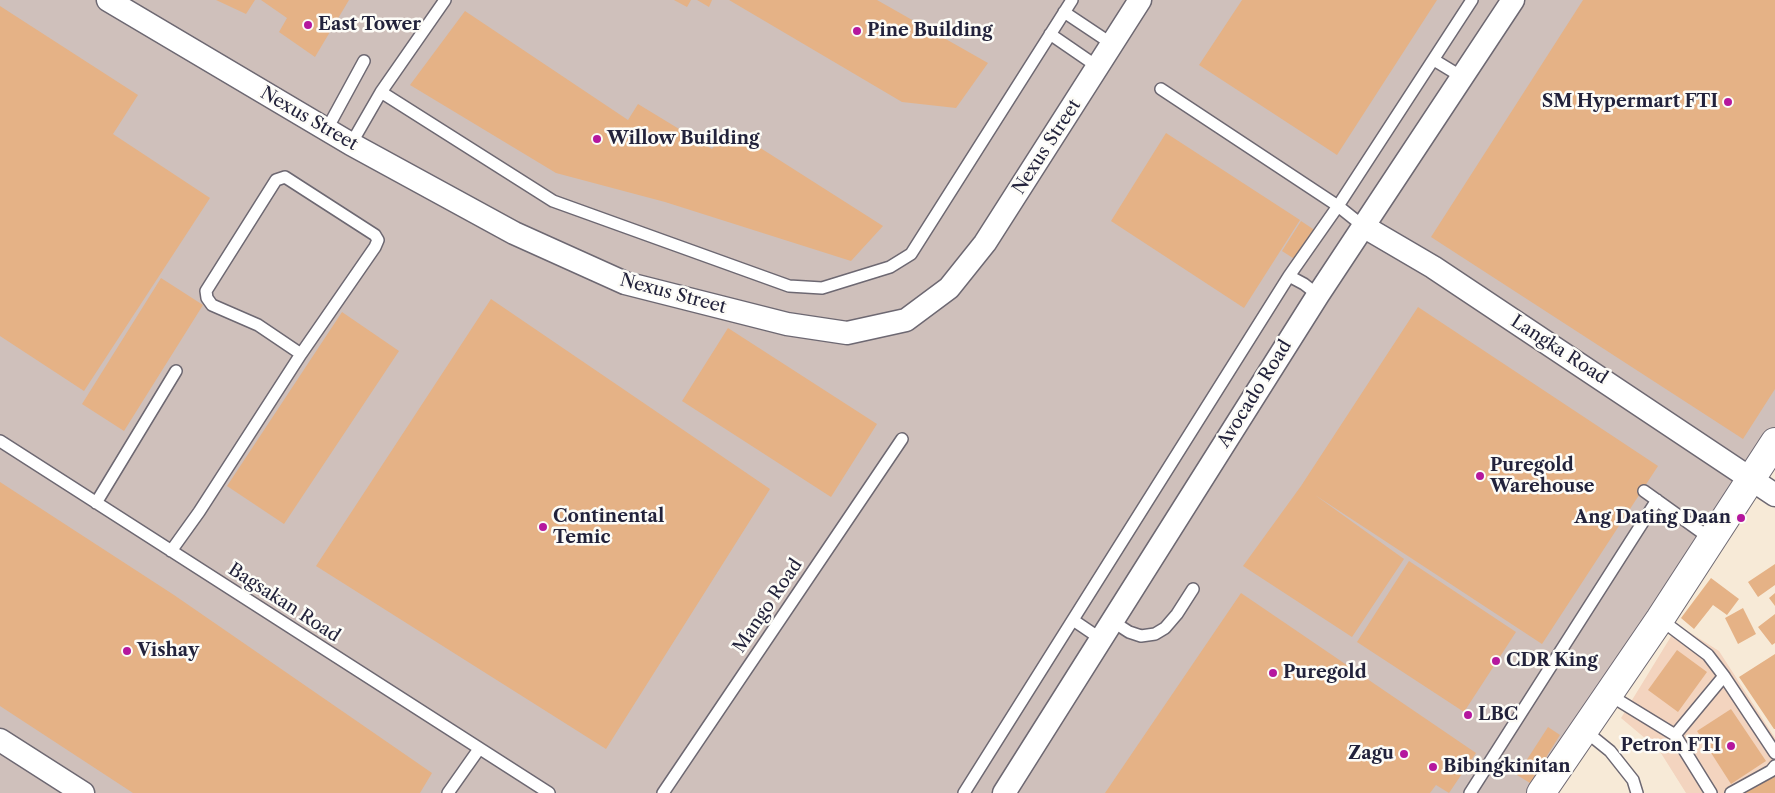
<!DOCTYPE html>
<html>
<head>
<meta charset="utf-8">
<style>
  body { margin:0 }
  canvas { display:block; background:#f7ead7 }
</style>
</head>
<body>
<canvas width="1775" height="793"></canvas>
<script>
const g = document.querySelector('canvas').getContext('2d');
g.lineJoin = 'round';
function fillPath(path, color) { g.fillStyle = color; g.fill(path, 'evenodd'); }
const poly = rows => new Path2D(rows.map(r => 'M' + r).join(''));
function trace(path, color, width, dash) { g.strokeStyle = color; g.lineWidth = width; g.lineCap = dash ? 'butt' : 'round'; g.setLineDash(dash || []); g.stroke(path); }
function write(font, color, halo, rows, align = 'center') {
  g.font = font + ' "Libre Caslon Text",serif'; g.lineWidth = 5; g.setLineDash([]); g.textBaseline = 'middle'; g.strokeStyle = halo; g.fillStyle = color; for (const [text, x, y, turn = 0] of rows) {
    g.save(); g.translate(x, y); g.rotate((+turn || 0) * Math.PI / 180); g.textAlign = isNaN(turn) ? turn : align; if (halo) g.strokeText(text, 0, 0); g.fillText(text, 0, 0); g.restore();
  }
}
fillPath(poly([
  [1678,625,1719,651,1775,738,1775,793,1686,793,1659,750,1621,718]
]), '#f3d4bf');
fillPath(poly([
  [0,0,1775,0,1775,459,1551,793,0,793]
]), '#cfc0bb');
fillPath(poly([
  [216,0,255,0,246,14],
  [261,0,349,0,315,57,279,32,287,18],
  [674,0,691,0,687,7],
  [697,0,712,0,709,7],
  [729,0,877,0,988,63,956,108,902,102],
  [1242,0,1437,0,1337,155,1199,65],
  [1583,0,1775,0,1775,389,1743,439,1431,237],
  [0,6,138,95,113,134,210,198,84,391,0,336],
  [465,11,628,120,638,104,712,149,729,128,883,226,851,261,665,202,556,173,410,85],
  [1166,133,1300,220,1244,308,1111,221],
  [1301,221,1316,231,1296,260,1282,251],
  [161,278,203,305,124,431,82,404],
  [491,299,770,489,606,749,316,566],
  [1418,307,1658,466,1542,644,1315,495,1404,559,1352,637,1243,566,1301,486],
  [342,312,399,351,284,524,227,486],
  [728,328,877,424,831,497,682,401],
  [0,482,174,595,432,773,420,793,133,793,0,706],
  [1409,561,1516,632,1464,712,1357,642],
  [1775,564,1775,585,1758,597,1748,582],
  [1711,578,1739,599,1727,615,1713,605,1694,629,1681,618],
  [1241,593,1476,753,1449,793,1436,785,1430,793,1105,793],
  [1775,593,1775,606,1769,598],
  [1743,608,1756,634,1738,644,1725,618],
  [1775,614,1775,643,1772,645,1758,627],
  [1677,650,1707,672,1678,712,1648,690],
  [1775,654,1775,729,1774,729,1739,677],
  [1731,709,1766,761,1731,784,1697,731],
  [1548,727,1560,735,1530,783,1517,775],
  [1775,770,1775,793,1738,793]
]), '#e5b286');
const service = poly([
  [1064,12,1112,44],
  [1050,34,1098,67],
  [1434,60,1462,77],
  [1161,89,1338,206,1363,226],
  [381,92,553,201,789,286,822,288,890,267,911,254,1072,0],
  [327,129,364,61],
  [351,144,381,92,445,0],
  [1289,276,1304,284,1318,295],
  [0,441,549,793],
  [1644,491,1711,539],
  [96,503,176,371],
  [171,551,199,512,301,354,375,247,378,240,375,235,285,177,276,180,206,291,207,298,212,305,258,325,301,354],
  [1660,619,1708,655,1724,676,1775,753],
  [1073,620,1101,639],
  [1112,621,1129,632,1141,636,1155,634,1165,628,1177,614,1193,589],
  [1608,694,1675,735,1711,793],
  [1584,730,1610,751,1633,780,1637,793],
  [1675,735,1724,676],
  [448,793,479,749],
  [663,793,902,439],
  [964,793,1289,276,1338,206,1472,0],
  [1470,793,1657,500],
  [1731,793,1771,771,1775,766]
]);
const minor = poly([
  [108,0,351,144,514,233,625,283,787,324,847,333,906,320,949,288,985,243,1140,0],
  [1363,226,1433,267,1775,495],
  [0,740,83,793],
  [1004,793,1318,295,1513,0]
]);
const tertiary = poly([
  [1541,793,1660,619,1775,442]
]);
trace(service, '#6d6872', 14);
trace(minor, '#6d6872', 25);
trace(tertiary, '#6d6872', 30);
trace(service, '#fff', 11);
trace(minor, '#fff', 22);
trace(tertiary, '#fff', 28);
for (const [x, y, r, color] of [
  [308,25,5,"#b5179e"],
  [857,31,5,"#b5179e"],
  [1728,102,5,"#b5179e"],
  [597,139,5,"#b5179e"],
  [1480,476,5,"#b5179e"],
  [1741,518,5,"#b5179e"],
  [543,527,5,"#b5179e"],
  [127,651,5,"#b5179e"],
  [1496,661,5,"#b5179e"],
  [1273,673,5,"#b5179e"],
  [1468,715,5,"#b5179e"],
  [1731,746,5,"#b5179e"],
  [1404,754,5,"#b5179e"],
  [1433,767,5,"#b5179e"]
]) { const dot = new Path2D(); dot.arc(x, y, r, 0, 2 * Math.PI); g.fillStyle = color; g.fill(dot); trace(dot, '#fdfcf7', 2); }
write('bold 18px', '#22223b', '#fdfcf7', [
  ["East Tower",318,25],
  ["Pine Building",867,31],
  ["SM Hypermart FTI",1718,102,"right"],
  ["Willow Building",607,139],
  ["Puregold",1490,466],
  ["Warehouse",1490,487],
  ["Continental",553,517],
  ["Temic",553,538],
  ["Ang Dating Daan",1731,518,"right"],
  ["Vishay",137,651],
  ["CDR King",1506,661],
  ["Puregold",1283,673],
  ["LBC",1478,715],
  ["Petron FTI",1721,746,"right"],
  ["Zagu",1394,754,"right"],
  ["Bibingkinitan",1443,767]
], 'left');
write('18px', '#22223b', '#fdfcf7', [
  ["Nexus Street",309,119,30],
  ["Nexus Street",1047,147,-57],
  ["Nexus Street",673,294,15],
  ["Langka Road",1559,350,33],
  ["Avocado Road",1255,394,-58],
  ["Bagsakan Road",284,603,33],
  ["Mango Road",768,606,-56]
]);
</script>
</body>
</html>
